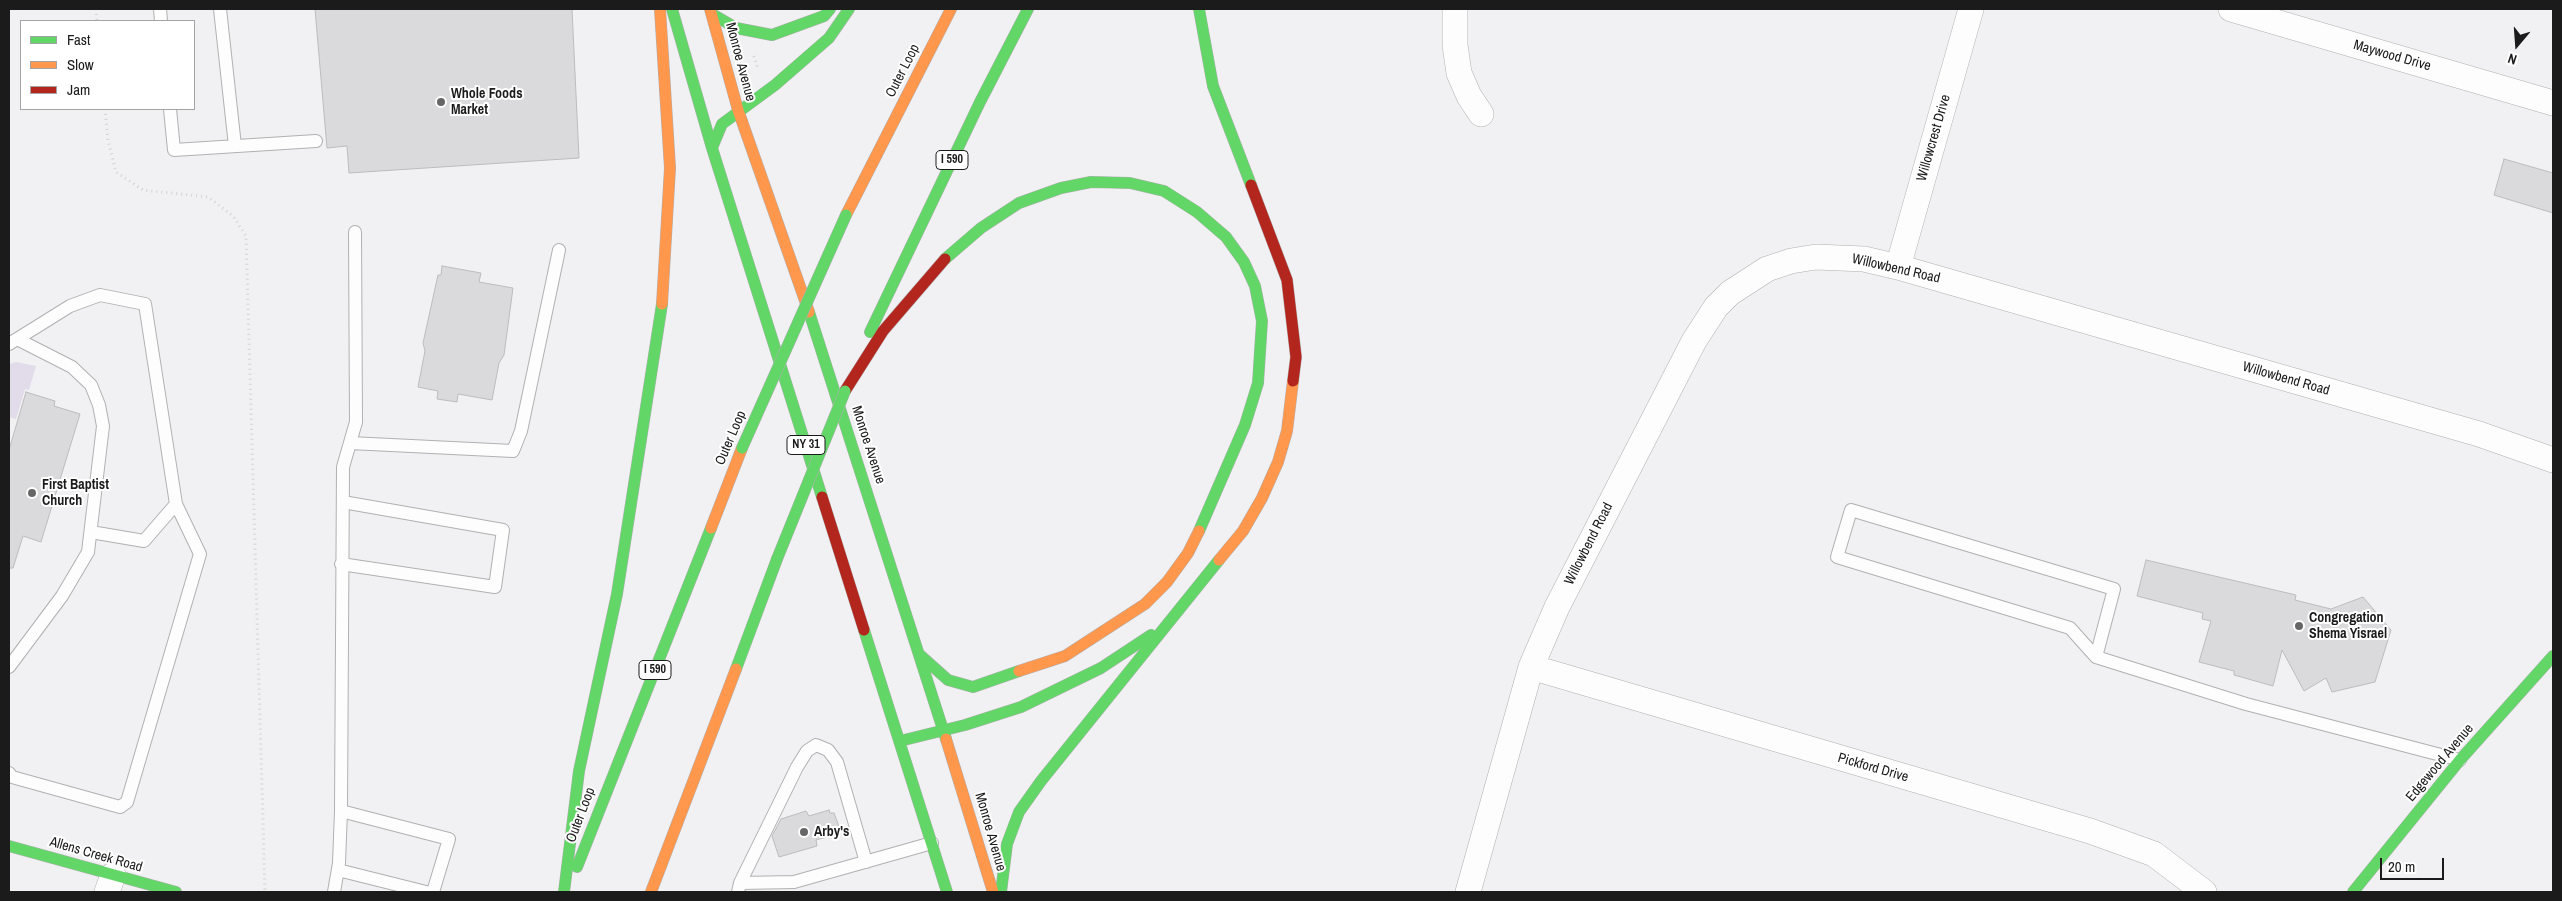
<!DOCTYPE html>
<html>
<head>
<meta charset="utf-8">
<style>
  body { margin:0 }
  #map { position:relative; width:2562px; height:901px; overflow:hidden; background:#f1f0f2; font-family:"Archivo Narrow",sans-serif }
  canvas { display:block }
  .frame { position:absolute; inset:0; border:10px solid #1c1b1c; pointer-events:none }
  .legend { position:absolute; left:20px; top:20px; width:175px; height:90px; box-sizing:border-box; background:#fff; border:1px solid #a4a4a4; margin:0; padding:6px 9px; list-style:none; font-size:15px; color:#1c1b1c }
  .legend li { display:flex; align-items:center; gap:10px; height:25px }
  .legend b { width:25px; border:1px solid #a4a4a4 }
  .north { position:absolute; left:2492px; top:20px; width:50px; height:50px; -webkit-text-stroke:4px #fff; paint-order:stroke; rotate:198deg; font-size:14px; font-weight:700; line-height:20px; text-align:center; color:#1c1b1c }
  .north::after { content:''; display:block; margin:auto; width:18px; height:22px; background:#1c1b1c; clip-path:polygon(50% 0,100% 100%,50% 72%,0 100%) }
  .scale { position:absolute; left:2380px; top:858px; width:64px; height:22px; box-sizing:border-box; border:2px solid #1c1b1c; border-top:0; padding-left:6px; font-size:15px; line-height:18px; white-space:nowrap; color:#1c1b1c; -webkit-text-stroke:4px #fff; paint-order:stroke }
</style>
</head>
<body>
<div id="map">
<canvas width="2562" height="901"></canvas>
<div class="frame"></div>
<ul class="legend">
<li><b style="height:6px;background:#63d668"></b>Fast</li>
<li><b style="height:6px;background:#ff974d"></b>Slow</li>
<li><b style="height:6px;background:#b3261e"></b>Jam</li>
</ul>
<div class="north">N</div>
<div class="scale">20 m</div>
</div>
<script>
const g = document.querySelector('canvas').getContext('2d');
g.lineJoin = 'round';
function fillPath(path, color) { g.fillStyle = color; g.fill(path, 'evenodd'); }
const poly = rows => new Path2D(rows.map(r => 'M' + r).join(''));
function trace(path, color, width, dash) { g.strokeStyle = color; g.lineWidth = width; g.lineCap = dash ? 'butt' : 'round'; g.setLineDash(dash || []); g.stroke(path); }
function write(font, color, halo, rows, align = 'center') {
  g.font = font + ' "Archivo Narrow",sans-serif'; g.lineWidth = 4; g.setLineDash([]); g.textBaseline = 'middle'; g.strokeStyle = halo; g.fillStyle = color; for (const [text, x, y, turn = 0] of rows) {
    g.save(); g.translate(x, y); g.rotate((+turn || 0) * Math.PI / 180); g.textAlign = isNaN(turn) ? turn : align; if (halo) g.strokeText(text, 0, 0); g.fillText(text, 0, 0); g.restore();
  }
}
fillPath(poly([
  [16,362,36,366,29,390,25,389,16,419,9,417,9,364]
]), '#e2dcea');
const building = poly([
  [315,9,572,9,579,158,349,173,347,146,327,148,315,9],
  [2504,159,2553,173,2553,213,2494,195,2504,159],
  [442,266,481,273,479,282,513,288,504,355,499,363,492,400,458,394,457,402,437,399,438,391,418,387,425,351,423,343,438,275,441,275,442,266],
  [26,392,55,401,54,406,80,414,41,542,23,536,13,568,9,568,9,450,26,392],
  [2146,560,2296,595,2295,600,2331,609,2363,597,2391,630,2375,682,2332,692,2326,678,2304,691,2282,650,2273,686,2234,675,2234,671,2199,662,2211,621,2202,619,2203,613,2137,596,2146,560],
  [829,810,830,813,834,813,840,829,836,830,837,834,816,840,817,846,779,857,772,836,781,819,806,811,809,816,829,810]
]);
fillPath(building, '#dad9db');
trace(building, '#bcbbbd', 1);
const lane = poly([
  [160,9,161,21],
  [220,9,235,146],
  [170,109,174,150,316,141],
  [9,344,70,306,100,295,145,304,176,504,144,541,91,532],
  [350,443,513,451,521,431,559,250],
  [341,564,495,587,503,530,343,502],
  [2096,657,2114,589,1851,510,1837,557,2070,628,2096,657,2246,704,2460,760],
  [9,667,62,596,88,552,103,426,99,405,91,385,72,367,17,339],
  [9,773,12,777,120,807,127,802,200,554,176,504],
  [341,811,449,839,433,892],
  [338,870,426,892],
  [740,883,797,767,807,751,816,745,828,750,837,762,866,862],
  [334,892,339,863,341,811,343,467,356,422,355,232],
  [738,892,740,883,794,882,932,843]
]);
const street = poly([
  [1455,9,1455,45,1459,73,1469,96,1481,114],
  [2231,9,2553,103],
  [1898,267,1971,9],
  [1531,667,2090,831,2154,854,2204,892],
  [107,892,113,875],
  [1468,892,1531,667,1557,607,1694,341,1716,307,1730,293,1767,269,1791,261,1816,257,1864,259,1898,267,2479,434,2553,460]
]);
const fast = poly([
  [672,9,712,148,822,497],
  [1199,9,1213,86,1251,185],
  [712,14,736,28,772,35,824,16,830,9],
  [712,148,722,124,775,85,829,38,849,9],
  [945,259,981,228,1019,203,1061,188,1091,182,1130,183,1164,191,1197,212,1226,237,1244,262,1255,286,1262,321,1258,383,1245,425,1199,531],
  [809,312,946,739],
  [870,332,980,102,1028,9],
  [864,630,947,892],
  [920,655,948,680,973,687,1019,671],
  [736,669,777,559],
  [900,741,965,725,1021,707,1101,668,1151,635],
  [9,846,176,892],
  [577,867,711,528],
  [564,892,579,771,617,594,662,304],
  [1001,892,1007,844,1019,812,1041,781,1219,560],
  [2353,892,2460,760,2553,656]
]);
const slow = poly([
  [660,9,670,168,662,304],
  [710,9,738,110,809,312],
  [846,215,951,9],
  [711,528,742,448],
  [1219,560,1243,531,1262,498,1278,462,1287,431,1293,381],
  [1019,671,1065,656,1145,604,1167,582,1188,553,1199,531],
  [946,739,993,892],
  [651,892,736,669]
]);
const jam = poly([
  [1251,185,1287,280,1296,357,1293,381],
  [845,391,883,331,945,259],
  [822,497,864,630]
]);
trace(lane, '#b1b0b2', 14);
trace(street, '#b1b0b2', 26);
trace(fast, '#b1b0b2', 12);
trace(slow, '#b1b0b2', 12);
trace(jam, '#b1b0b2', 12);
trace(poly([
  [96,9,97,21],
  [754,56,758,69],
  [105,109,108,140,116,172,143,190,208,197,233,216,246,236,265,892]
]), '#d3d3d4', 3, [1, 4]);
trace(lane, '#fdfdfd', 12);
trace(street, '#fdfdfd', 25);
trace(fast, '#63d668', 11);
trace(slow, '#ff974d', 11);
trace(jam, '#b3261e', 11);
const fastBridge = poly([
  [742,448,846,215],
  [777,559,845,391]
]);
trace(fastBridge, '#b1b0b2', 12, []);
trace(fastBridge, '#63d668', 11);
for (const [x, y, r, color] of [
  [441,102,5,"#676667"],
  [32,493,5,"#676667"],
  [2299,626,5,"#676667"],
  [804,832,5,"#676667"]
]) { const dot = new Path2D(); dot.arc(x, y, r, 0, 2 * Math.PI); g.fillStyle = color; g.fill(dot); trace(dot, '#fff', 2); }
for (const [x, y, w] of [
  [952,160,32],
  [806,445,38],
  [655,670,32]
]) { const box = new Path2D(); box.roundRect(x - w / 2, y - 9.5, w, 19, 4); g.fillStyle = '#fff'; g.fill(box); trace(box, '#1c1b1c', 1); }
write('bold 12px', '#1c1b1c', null, [
  ["I 590",952,160],
  ["NY 31",806,445],
  ["I 590",655,670]
]);
write('14px', '#1c1b1c', '#fff', [
  ["Maywood Drive",2392,56,16],
  ["Monroe Avenue",740,62,75],
  ["Outer Loop",903,71,-63],
  ["Willowcrest Drive",1934,138,-74],
  ["Willowbend Road",1896,269,13],
  ["Willowbend Road",2286,379,16],
  ["Outer Loop",731,438,-67],
  ["Monroe Avenue",868,445,72],
  ["Willowbend Road",1589,544,-63],
  ["Edgewood Avenue",2440,763,-50],
  ["Pickford Drive",1873,768,16],
  ["Outer Loop",581,815,-69],
  ["Monroe Avenue",990,832,74],
  ["Allens Creek Road",96,855,16]
]);
write('bold 14px', '#1c1b1c', '#fff', [
  ["Whole Foods",451,94],
  ["Market",451,110],
  ["First Baptist",42,485],
  ["Church",42,501],
  ["Congregation",2309,618],
  ["Shema Yisrael",2309,634],
  ["Arby's",814,832]
], 'left');
</script>
</body>
</html>
